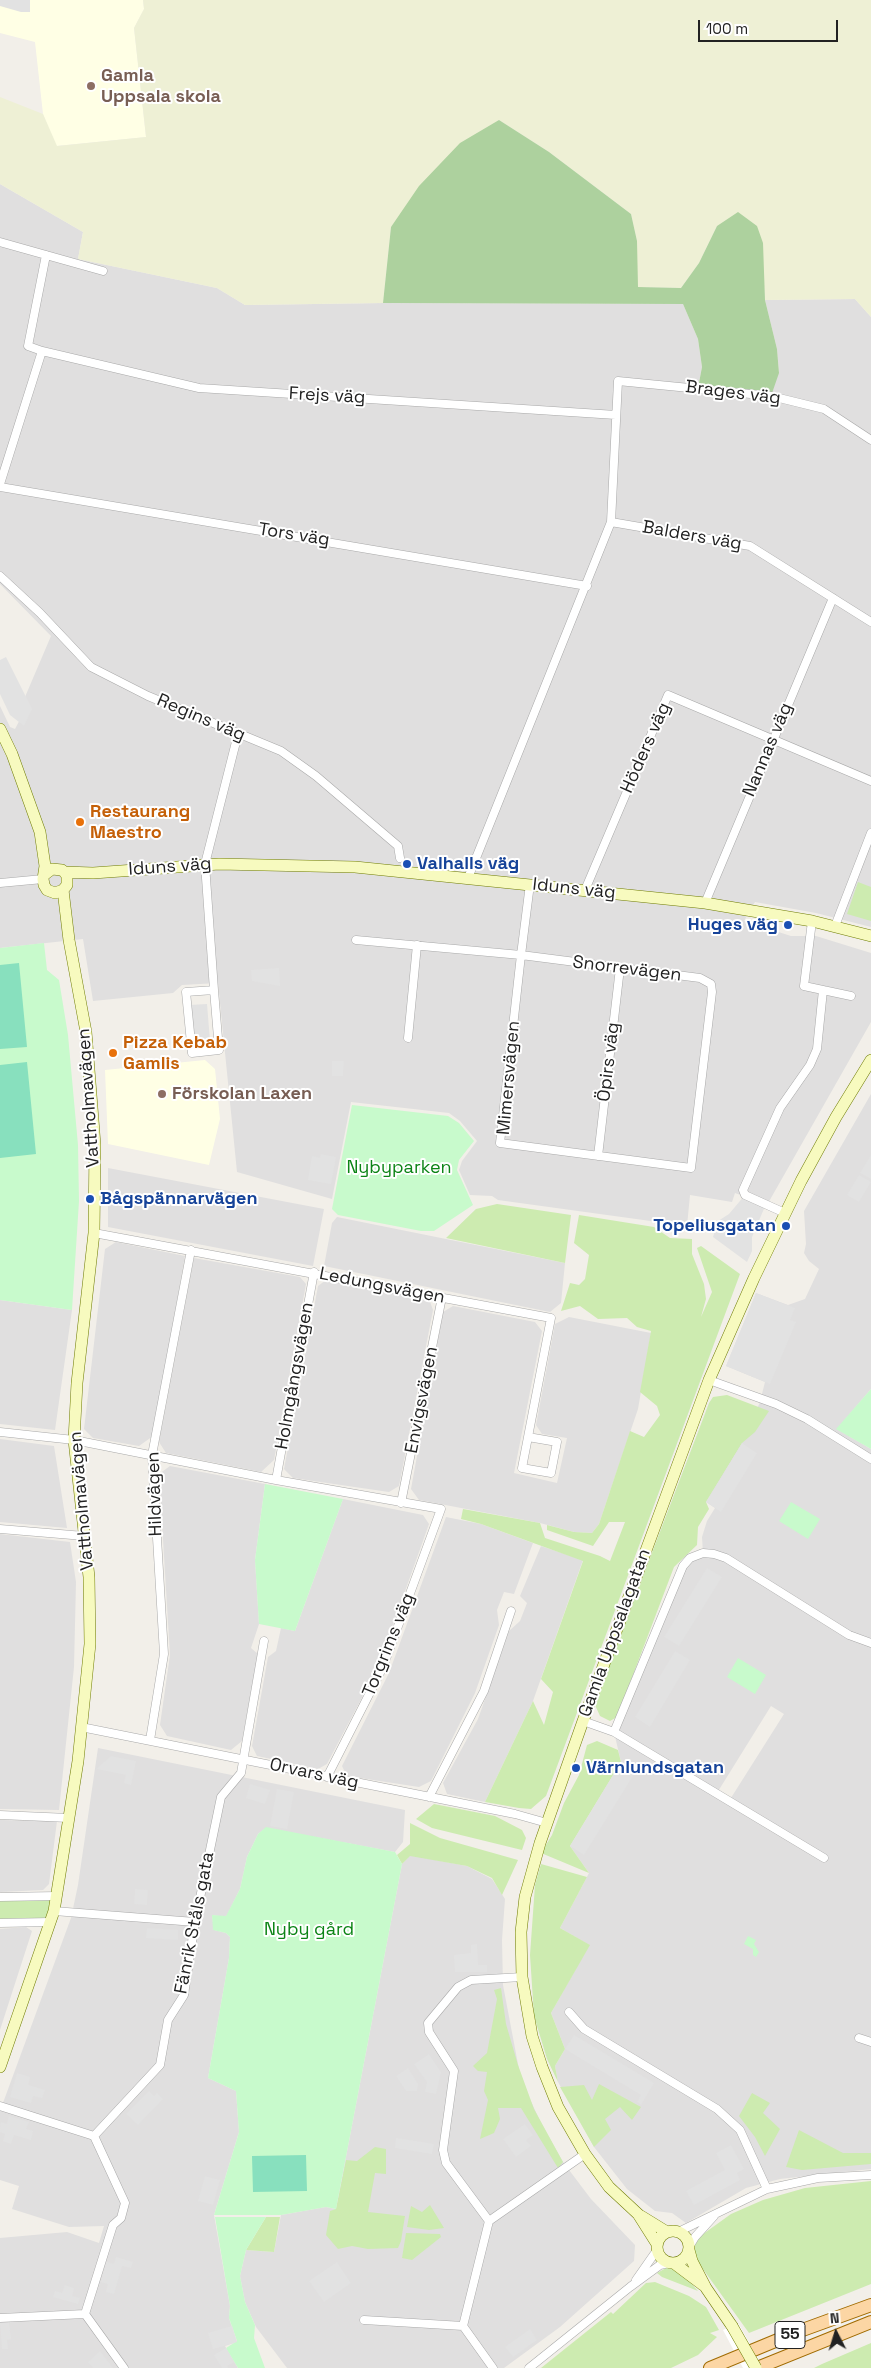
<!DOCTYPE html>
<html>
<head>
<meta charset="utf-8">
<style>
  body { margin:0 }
  #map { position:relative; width:871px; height:2368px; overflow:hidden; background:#f2efe9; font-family:"Space Grotesk",sans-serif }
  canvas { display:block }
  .north { position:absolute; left:811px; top:2308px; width:50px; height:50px; -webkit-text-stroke:4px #fff; paint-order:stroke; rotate:355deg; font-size:14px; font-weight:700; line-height:20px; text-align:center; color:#222 }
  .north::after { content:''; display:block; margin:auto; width:18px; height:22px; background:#222; clip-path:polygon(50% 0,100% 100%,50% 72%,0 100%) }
  .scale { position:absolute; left:698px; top:20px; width:140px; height:22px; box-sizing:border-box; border:2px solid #222; border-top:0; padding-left:6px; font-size:15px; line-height:18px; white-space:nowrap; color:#222; -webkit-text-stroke:4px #fff; paint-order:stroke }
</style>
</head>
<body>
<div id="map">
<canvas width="871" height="2368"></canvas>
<div class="north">N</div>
<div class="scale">100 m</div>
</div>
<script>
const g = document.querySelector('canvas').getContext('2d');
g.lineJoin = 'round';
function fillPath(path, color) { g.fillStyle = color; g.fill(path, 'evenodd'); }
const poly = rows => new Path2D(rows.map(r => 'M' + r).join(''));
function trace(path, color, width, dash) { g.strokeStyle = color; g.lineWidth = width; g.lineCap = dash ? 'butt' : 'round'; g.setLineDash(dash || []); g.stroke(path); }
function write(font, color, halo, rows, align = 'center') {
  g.font = font + ' "Space Grotesk",sans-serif'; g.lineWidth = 4; g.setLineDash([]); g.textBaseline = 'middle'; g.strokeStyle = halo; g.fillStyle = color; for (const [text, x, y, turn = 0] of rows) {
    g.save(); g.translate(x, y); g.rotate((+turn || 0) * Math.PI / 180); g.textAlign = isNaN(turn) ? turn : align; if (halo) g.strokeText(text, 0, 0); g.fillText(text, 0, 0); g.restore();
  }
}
fillPath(poly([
  [0,184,83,232,78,259,217,288,245,305,383,303,683,304,698,339,702,367,698,388,779,372,777,349,765,300,855,299,871,317,871,927,816,913,755,902,744,921,791,936,816,936,871,953,871,1022,767,1205,735,1193,732,1202,690,1195,687,1226,498,1200,492,1196,470,1195,459,1170,462,1161,477,1141,460,1121,449,1113,351,1102,332,1199,237,1172,218,983,182,985,173,993,93,1001,83,939,0,948,0,706,10,727,15,729,25,710,22,704,51,636,0,584],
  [871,1094,871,1389,837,1429,871,1449,871,2169,780,2179,746,2188,686,2223,672,2213,655,2211,627,2189,594,2147,558,2082,555,2066,565,2049,551,2013,589,1945,560,1928,589,1873,570,1846,621,1762,614,1732,683,1566,703,1553,702,1537,707,1521,715,1508,706,1502,754,1416,760,1402,765,1382,726,1366,756,1293,788,1305,805,1299,819,1269,809,1261,804,1253,806,1244,804,1211],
  [771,1706,784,1714,729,1801,717,1793],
  [108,1168,324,1209,313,1266,108,1227],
  [337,1217,565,1263,561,1303,550,1312,324,1266,332,1223],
  [116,1242,185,1256,153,1436,139,1446,93,1438,84,1429,105,1249],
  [194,1258,300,1277,306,1284,274,1460,261,1472,166,1453,159,1442],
  [326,1280,429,1299,433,1310,399,1486,389,1492,293,1478,284,1469,318,1286],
  [0,1300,72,1310,55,1430,0,1424],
  [453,1306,535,1322,542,1331,514,1473,557,1483,567,1438,542,1434,536,1425,555,1324,569,1317,651,1333,638,1409,599,1524,592,1533,574,1532,540,1523,419,1500,411,1489,443,1312],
  [0,1439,54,1446,67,1528,0,1522],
  [170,1466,265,1484,255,1560,259,1624,251,1648,258,1654,242,1741,231,1750,167,1736,160,1725,170,1655,159,1474],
  [343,1499,423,1515,429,1524,378,1667,327,1764,318,1769,257,1756,252,1746,268,1657,276,1651,281,1628,295,1631],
  [446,1517,481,1524,533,1543,514,1594,504,1592,497,1610,499,1625,475,1693,431,1781,419,1787,347,1776,342,1766,389,1673],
  [0,1534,70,1542,76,1582,74,1667,59,1810,0,1809],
  [541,1546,583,1560,533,1701,485,1802,447,1794,443,1783,478,1719,509,1631,520,1621,527,1603,520,1596],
  [98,1748,405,1810,403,1842,395,1852,266,1828,258,1834,247,1857,240,1889,226,1917,212,1915,214,1930,226,1933,230,1937,229,1958,208,2078,236,2091,239,2132,214,2215,230,2306,229,2318,237,2342,225,2346,238,2368,0,2368,0,2238,67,2232,99,2243,104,2226,69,2227,12,2209,19,2186,0,2180,0,2111,71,1918,78,1885],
  [0,1820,57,1821,49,1884,43,1890,0,1892],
  [410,1855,467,1866,492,1879,505,1899,502,1940,503,1985,521,2080,542,2125,563,2162,591,2199,635,2245,634,2261,560,2327,504,2368,287,2368,256,2327,245,2302,240,2276,246,2250,274,2252,281,2215,326,2207,336,2209,402,1864],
  [26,1927,32,1931,0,2030,0,1929]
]), '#e0dfdf');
fillPath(poly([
  [0,0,143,0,144,9,134,28,146,137,56,146,43,114,35,42,0,33],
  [205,1060,215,1069,220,1119,209,1165,108,1144,105,1070]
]), '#ffffe5');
fillPath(poly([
  [143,0,871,0,871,317,855,299,765,300,763,273,717,226,699,263,681,288,637,287,637,241,631,214,549,152,499,120,391,227,383,303,245,305,217,288,78,259,83,232,0,184,0,97,43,114,57,146,146,137,134,28,144,9]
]), '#eef0d5');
fillPath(poly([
  [858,882,871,887,871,921,847,914],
  [497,1204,571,1215,565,1263,446,1238,476,1209],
  [579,1215,654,1227,670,1238,692,1239,692,1254,704,1284,706,1299,701,1317,712,1292,697,1248,701,1246,740,1274,546,1796,531,1809,519,1808,485,1802,533,1701,544,1725,553,1692,541,1679,583,1561,481,1524,461,1519,463,1509,540,1523,545,1538,600,1556,610,1561,625,1522,609,1522,593,1546,547,1530,547,1525,574,1532,592,1533,599,1524,630,1431,644,1437,660,1415,657,1406,640,1392,651,1331,637,1327,627,1318,598,1319,580,1306,561,1311,570,1283,579,1285,585,1279,589,1255,574,1243],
  [727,1395,769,1411,755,1432,742,1443,706,1502,709,1509,698,1527,697,1545,674,1567,617,1717,610,1721,600,1716,595,1705,599,1692,709,1403,713,1397],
  [597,1741,618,1750,621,1762,570,1846,589,1873,541,1853,552,1835,564,1803,579,1775,587,1745],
  [434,1804,495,1816,522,1830,526,1838,522,1850,432,1828,416,1819],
  [410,1823,440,1838,518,1860,502,1895,492,1878,467,1866,410,1856,402,1864,397,1855,410,1844],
  [541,1864,587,1877,560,1928,590,1945,551,2013,565,2049,555,2066,558,2082,547,2059,534,2016,530,1955,535,1885],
  [57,1896,50,1922,0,1923,0,1897],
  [501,1988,506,2024,518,2065,534,2109,563,2162,558,2168,521,2108,498,2108,500,2119,494,2133,480,2139,488,2100,484,2091,487,2072,478,2071,473,2066,487,2053,497,1999,494,1990],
  [599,2084,641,2107,632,2120,620,2107,605,2119,611,2130,594,2147,560,2087,584,2085,592,2100],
  [752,2093,770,2103,763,2113,780,2129,765,2156,755,2137,739,2116],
  [799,2130,843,2153,871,2153,871,2164,802,2170,786,2167],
  [375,2147,386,2149,386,2174,375,2173,368,2212,405,2216,401,2241,398,2248,368,2249,352,2246,338,2249,326,2235,330,2211,336,2209,346,2160,357,2161],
  [871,2181,871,2284,749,2333,695,2258,694,2247,699,2237,731,2214,763,2200,805,2188],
  [430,2205,444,2228,429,2230,407,2227,411,2206,422,2212],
  [266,2217,280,2217,274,2252,246,2250],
  [406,2233,440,2234,441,2237,412,2260,402,2258],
  [666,2268,675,2269,683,2274,698,2291,662,2277,657,2273],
  [655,2282,689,2296,706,2307,719,2330,710,2333,717,2337,698,2355,671,2368,541,2368,611,2312,613,2314,646,2283],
  [871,2343,871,2368,814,2368,822,2364]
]), '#cdebb0');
fillPath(poly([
  [499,120,549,152,631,214,637,241,638,287,681,288,699,263,717,226,738,212,757,226,763,243,765,300,777,349,779,373,771,396,698,388,702,367,698,339,683,304,383,303,391,227,419,186,460,143]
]), '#add19e');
fillPath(poly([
  [44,943,47,970,59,980,68,1035,78,1145,79,1201,72,1310,0,1300,0,948],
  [352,1105,448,1116,459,1123,474,1141,459,1160,457,1170,473,1205,434,1231,421,1231,338,1215,332,1209],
  [871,1389,871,1449,836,1429],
  [265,1484,343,1499,295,1631,259,1624,255,1560],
  [791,1502,820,1519,808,1539,779,1521],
  [738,1658,766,1675,755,1694,727,1677],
  [266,1827,395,1852,402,1864,336,2209,326,2207,281,2215,214,2215,239,2132,236,2091,208,2078,229,1958,230,1937,226,1933,213,1930,212,1915,226,1916,240,1889,247,1857,258,1834],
  [748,1936,756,1940,754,1944,759,1952,756,1957,753,1955,753,1949,744,1944],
  [215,2217,266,2217,246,2250,240,2276,245,2302,255,2325,254,2338,265,2368,238,2368,226,2348,237,2341,229,2318,230,2306]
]), '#c8facc');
fillPath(poly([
  [19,963,27,1047,0,1049,0,965],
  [27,1062,36,1154,0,1158,0,1065],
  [306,2155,307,2191,253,2192,252,2156]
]), '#88e0be');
fillPath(poly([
  [0,0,30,0,30,12,21,12,0,6],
  [6,657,32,709,24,726,10,715,0,694,0,660],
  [279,968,280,986,252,981,251,970],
  [207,1004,210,1041,193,1042,189,1005],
  [332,1061,344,1061,343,1076,332,1076],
  [321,1154,336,1157,331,1184,308,1180,312,1156,320,1158],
  [871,1155,871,1179,860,1173],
  [859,1175,871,1182,859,1202,847,1195],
  [745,1195,766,1204,752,1237,752,1251,747,1262,713,1237,718,1221,729,1214],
  [756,1293,795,1308,790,1320,796,1322,770,1384,726,1366],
  [742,1443,757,1453,721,1512,706,1502],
  [707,1568,722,1577,679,1646,664,1637],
  [675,1651,690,1660,650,1727,635,1717],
  [111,1756,136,1761,131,1785,124,1783,126,1775,96,1769],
  [621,1762,636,1771,584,1855,570,1846],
  [250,1784,270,1790,265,1804,246,1798],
  [277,1789,294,1792,287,1829,270,1826],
  [135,1889,148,1890,147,1905,134,1904],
  [147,1928,178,1930,178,1940,146,1938],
  [477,1944,478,1965,487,1965,487,1972,455,1972,454,1955,471,1953,471,1945],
  [574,2035,654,2083,641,2105,637,2102,641,2095,565,2049],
  [429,2054,441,2072,436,2094,425,2092,427,2082,414,2064],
  [408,2068,418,2084,417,2091,406,2091,396,2076],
  [17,2073,30,2077,28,2085,45,2090,42,2098,33,2096,31,2103,10,2097],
  [149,2091,154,2096,157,2093,163,2099,138,2125,126,2114],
  [9,2116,29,2122,26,2129,33,2131,31,2140,14,2135,11,2144,3,2141,5,2134,0,2132,0,2127,1,2122,7,2124],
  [525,2124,533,2135,526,2140,531,2146,516,2157,503,2139],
  [396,2138,434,2144,432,2154,395,2148],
  [731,2145,744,2169,737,2173,740,2180,694,2205,686,2191,725,2170,716,2153],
  [205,2176,220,2180,213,2205,198,2201],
  [116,2257,133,2262,131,2268,122,2266,114,2294,106,2292,108,2284,101,2282,106,2262,114,2264],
  [337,2262,351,2283,324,2302,309,2281],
  [65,2285,74,2288,72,2296,80,2298,78,2304,53,2297,55,2291,62,2293],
  [9,2322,11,2339,7,2340,8,2349,2,2349,0,2323],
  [232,2326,237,2342,213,2349,208,2333],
  [530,2329,537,2340,513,2357,505,2347],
  [226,2348,234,2362,227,2366,228,2368,222,2368,214,2355],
  [100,2351,113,2368,93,2368,88,2362]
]), '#e2e2e2');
fillPath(poly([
  [738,2323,758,2358,763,2368,743,2368,723,2330]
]), '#fff');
const street = poly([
  [0,242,103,271],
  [42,351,199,388,616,415],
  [0,484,42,351,28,346,46,255],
  [0,487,587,586],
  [611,522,750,546,871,622],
  [0,576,40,613,91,667,148,696,281,751,316,776,398,846,400,858],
  [468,878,611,522,618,381,771,396,824,409,871,440],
  [0,883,43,879],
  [585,890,668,695,871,781],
  [705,903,833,598],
  [812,921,804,986,851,996],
  [835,926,871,833],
  [356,940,521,955,700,978,711,984,712,992,691,1168,500,1143,521,955,530,884],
  [214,990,219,1050,192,1053,186,992,214,990,205,864,238,734],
  [408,1038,417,945],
  [598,1156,620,968],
  [785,1213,745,1195,743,1190,780,1108,810,1065,817,1049,823,990],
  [94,1233,551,1318,522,1468,551,1473,557,1442,528,1437],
  [709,1380,776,1404,807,1419,871,1459],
  [0,1432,74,1440,276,1480,441,1509,383,1667,327,1777],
  [276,1480,314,1272],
  [401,1503,442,1297],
  [0,1529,84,1536],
  [583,1721,614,1732,824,1858],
  [81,1727,515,1814,547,1823],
  [614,1732,683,1566,690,1558,703,1553,714,1554,726,1558,849,1635,871,1643],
  [150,1740,164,1654,152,1455,191,1250],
  [429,1797,484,1691,511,1611],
  [0,1815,69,1818],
  [0,1897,57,1896],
  [54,1911,195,1922],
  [0,1923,50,1922],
  [569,2012,584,2029,717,2109,740,2130,767,2189],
  [859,2038,871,2042],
  [0,2106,94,2136],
  [489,2221,446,2163,443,2150,454,2071,429,2032,428,2023,458,1987,471,1980,522,1977],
  [678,2232,767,2189,818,2178,871,2175],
  [689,2247,695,2237,714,2216],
  [636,2280,657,2250],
  [0,2318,85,2314],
  [364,2320,463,2326],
  [124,2368,85,2314,113,2225,121,2218,125,2203,94,2136,160,2065,168,2020,184,1995,195,1922,221,1797,241,1773,264,1641],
  [493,2368,463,2326,489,2221,585,2154],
  [529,2368,630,2287,660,2265,669,2263]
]);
const secondary = poly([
  [0,729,12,754,40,832,45,866,43,879,44,885,47,890,55,893,63,890,67,885,67,875,62,870,52,869,44,875],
  [64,872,93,873,219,864,355,867,705,903,812,921,871,936],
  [0,2067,54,1911,78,1761,90,1644,89,1577,74,1440,77,1383,94,1233,95,1145,86,1032,69,940,63,890],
  [641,2216,667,2232],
  '657 2247a16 16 0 1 1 32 0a16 16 0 1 1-32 0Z',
  [657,2244,638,2214,609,2187,585,2154,558,2107,542,2067,532,2036,522,1977,521,1932,525,1897,540,1843,583,1721,709,1380,754,1278,801,1181,836,1117,871,1060],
  [689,2250,692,2261,706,2288,732,2326],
  [675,2264,703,2285]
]);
const primary = poly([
  [710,2368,797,2332,871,2305],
  [757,2368,871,2322]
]);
trace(street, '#a9a9a9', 9);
trace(secondary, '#707d05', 12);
trace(primary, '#a06b00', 14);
trace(street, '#fff', 8);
trace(secondary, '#f7fabf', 11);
trace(primary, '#fcd6a4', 12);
const secondaryBridge = poly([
  [732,2326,756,2368]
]);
trace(secondaryBridge, '#707d05', 12, []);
trace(secondaryBridge, '#f7fabf', 11);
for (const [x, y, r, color] of [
  [91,86,5,"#8d6e63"],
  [80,822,5,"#e8710a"],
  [407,864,5,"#1a4fb4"],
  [788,925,5,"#1a4fb4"],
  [113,1053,5,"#e8710a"],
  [162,1094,5,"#8d6e63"],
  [90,1199,5,"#1a4fb4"],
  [786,1226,5,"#1a4fb4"],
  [576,1768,5,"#1a4fb4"]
]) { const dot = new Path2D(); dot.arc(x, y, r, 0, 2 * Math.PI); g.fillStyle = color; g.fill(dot); trace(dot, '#fff', 2); }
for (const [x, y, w] of [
  [790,2335,30]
]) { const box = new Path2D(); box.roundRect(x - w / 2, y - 13.5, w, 27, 4); g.fillStyle = '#fff'; g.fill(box); trace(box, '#222', 1); }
write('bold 16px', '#222', null, [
  ["55",790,2335]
]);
write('bold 18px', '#785e54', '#fff', [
  ["Gamla",101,76],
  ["Uppsala skola",101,97],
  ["Förskolan Laxen",172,1094]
], 'left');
write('18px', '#222', '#fff', [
  ["Brages väg",733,393,7],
  ["Frejs väg",327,396,3],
  ["Tors väg",294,535,9],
  ["Balders väg",692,536,10],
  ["Regins väg",201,718,23],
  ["Höders väg",646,748,-66],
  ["Nannas väg",768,750,-67],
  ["Iduns väg",170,867,-4],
  ["Iduns väg",574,889,6],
  ["Snorrevägen",627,969,7],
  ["Öpirs väg",609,1062,-83],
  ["Mimersvägen",509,1078,-85],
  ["Vattholmavägen",89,1098,-94],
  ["Ledungsvägen",382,1286,11],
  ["Holmgångsvägen",295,1376,-80],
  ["Envigsvägen",422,1400,-79],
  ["Hildvägen",155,1494,-92],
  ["Vattholmavägen",82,1501,-95],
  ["Gamla Uppsalagatan",615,1633,-70],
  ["Torgrims väg",389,1645,-68],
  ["Orvars väg",314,1774,12],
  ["Fänrik Ståls gata",195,1923,-79]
]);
write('bold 18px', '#c56008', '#fff', [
  ["Restaurang",90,812],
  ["Maestro",90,833],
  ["Pizza Kebab",123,1043],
  ["Gamlis",123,1064]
], 'left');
write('bold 18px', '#164399', '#fff', [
  ["Valhalls väg",417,864],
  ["Huges väg",778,925,"right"],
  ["Bågspännarvägen",100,1199],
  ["Topeliusgatan",776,1226,"right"],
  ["Värnlundsgatan",586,1768]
], 'left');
write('18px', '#0c8416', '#fff', [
  ["Nybyparken",399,1168],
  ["Nyby gård",309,1930]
]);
</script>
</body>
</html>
